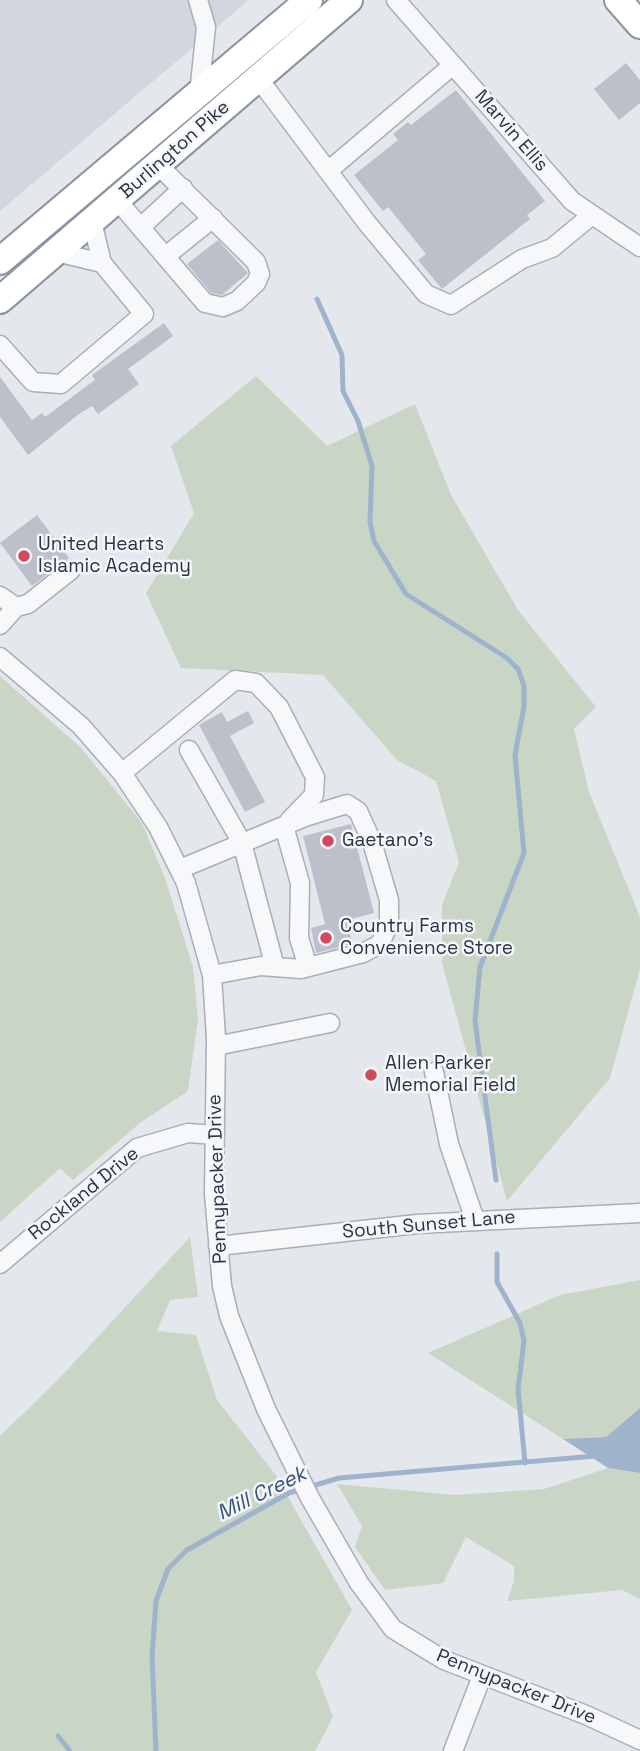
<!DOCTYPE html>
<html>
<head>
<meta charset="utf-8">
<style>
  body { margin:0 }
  canvas { display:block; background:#e4e7ec }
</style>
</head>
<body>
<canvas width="640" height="1751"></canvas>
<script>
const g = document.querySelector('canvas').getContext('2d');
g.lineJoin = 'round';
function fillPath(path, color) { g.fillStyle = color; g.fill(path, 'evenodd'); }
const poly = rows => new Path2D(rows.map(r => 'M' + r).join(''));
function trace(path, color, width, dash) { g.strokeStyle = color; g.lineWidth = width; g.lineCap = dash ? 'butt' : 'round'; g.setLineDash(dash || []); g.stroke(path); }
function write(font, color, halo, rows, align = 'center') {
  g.font = font + ' "Space Grotesk",sans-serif'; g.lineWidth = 5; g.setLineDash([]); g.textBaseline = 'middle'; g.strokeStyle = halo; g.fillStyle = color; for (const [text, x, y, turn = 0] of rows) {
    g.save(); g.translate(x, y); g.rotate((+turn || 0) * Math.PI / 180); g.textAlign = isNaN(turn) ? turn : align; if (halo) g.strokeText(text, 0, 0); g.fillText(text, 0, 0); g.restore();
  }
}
fillPath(poly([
  [0,0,249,0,0,211]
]), '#d2d6de');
fillPath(poly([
  [256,376,327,446,415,404,451,495,518,610,596,707,574,729,589,792,640,917,640,969,610,1078,507,1201,442,963,442,905,459,862,436,781,397,760,323,675,181,668,146,593,194,513,171,446],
  [0,676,81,748,142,823,165,878,193,967,198,1019,188,1091,140,1123,73,1180,60,1168,0,1222],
  [190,1237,198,1297,170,1300,157,1331,196,1335,217,1400,275,1474,352,1610,316,1672,333,1717,315,1751,0,1751,0,1436,57,1381],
  [640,1280,640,1408,606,1437,563,1439,428,1353,560,1295],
  [608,1468,640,1473,640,1599,622,1590,507,1601,514,1581,514,1566,466,1537,443,1583,385,1590,355,1547,362,1526,337,1484,455,1495,544,1489]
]), '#c9d6c5');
fillPath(poly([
  [640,1408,640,1473,608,1468,563,1439,606,1437]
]), '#9fb4cc');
trace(poly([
  [317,299,342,355,343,391,358,421,372,466,370,522,374,541,406,594,507,658,518,669,524,686,524,706,515,755,524,853,480,967,475,1021,496,1180],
  [497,1254,497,1282,520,1323,524,1341,518,1389,525,1463],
  [58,1736,70,1751],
  [156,1751,152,1657,156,1601,168,1569,187,1550,289,1493,339,1478,595,1456]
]), '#9fb4cc', 5);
fillPath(poly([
  [626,63,640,80,640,103,619,120,594,89],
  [456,90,545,201,527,215,530,219,442,289,418,260,426,254,388,207,383,211,354,175,398,140,393,134,408,122,411,125],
  [218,240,248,273,222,295,211,293,187,264],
  [164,323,173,336,128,369,139,384,98,414,92,406,79,414,28,455,0,417,0,377,32,420,42,413,45,417,95,380,92,375],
  [37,515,69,558,32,586,0,543],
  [248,711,254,723,230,736,265,802,245,812,199,725,222,712,227,722],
  [351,824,374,913,347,920,352,944,316,953,311,928,325,924,303,836]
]), '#bbc0ca');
const minor = poly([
  [198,0,206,27,199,93],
  [396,0,572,201,640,247],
  [258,78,367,223,426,294,451,305,522,259,552,248,592,215],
  [328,171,453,65],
  [117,200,205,303,223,307,237,301,256,283,260,274,256,262,157,164],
  [142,226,183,188],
  [56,252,102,263,92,221],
  [167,255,213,218],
  [0,345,33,382,61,384,144,314,102,263],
  [0,596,16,607,28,604,71,570],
  [0,625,16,607],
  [0,657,81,726,122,773,158,827,186,883,212,975,216,1038,214,1194,222,1286,229,1316,266,1409,310,1498,359,1583,393,1629,444,1660,586,1715,640,1740],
  [189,750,242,843,275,967],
  [122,773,235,680,256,683,279,707,315,777,314,795,289,821],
  [284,826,300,883,299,938,308,967],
  [180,869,305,817,347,804,358,811,372,842,389,900,389,923,380,944,363,953,301,969,261,966,212,975],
  [216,1046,330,1023],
  [434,1072,449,1144,475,1220],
  [218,1246,417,1224,640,1213],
  [0,1264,137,1148,188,1133,215,1135],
  [453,1751,482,1676]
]);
const highway = poly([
  [618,0,640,25],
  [0,261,309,0],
  [0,300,349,0]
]);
trace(minor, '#a9aeb7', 21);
trace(highway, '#8b94a3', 30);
trace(minor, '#f7f8fa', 18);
trace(highway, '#fff', 26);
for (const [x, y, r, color] of [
  [24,556,7,"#d1495b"],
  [328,841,7,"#d1495b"],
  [326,938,7,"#d1495b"],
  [371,1075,7,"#d1495b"]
]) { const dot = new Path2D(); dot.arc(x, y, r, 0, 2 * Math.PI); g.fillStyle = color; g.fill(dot); trace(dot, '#f4f6f9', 2.5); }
write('19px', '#2b3445', '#f4f6f9', [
  ["Marvin Ellis",511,131,49],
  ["Burlington Pike",175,150,-41],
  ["Pennypacker Drive",218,1179,-92],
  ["Rockland Drive",84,1194,-39],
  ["South Sunset Lane",429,1225,-5],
  ["Pennypacker Drive",516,1687,22]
]);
write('19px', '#2b3445', '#f4f6f9', [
  ["United Hearts",38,545],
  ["Islamic Academy",38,567],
  ["Gaetano's",342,841],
  ["Country Farms",340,927],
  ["Convenience Store",340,949],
  ["Allen Parker",385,1064],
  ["Memorial Field",385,1086]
], 'left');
write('italic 21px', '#34527a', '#f4f6f9', [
  ["Mill Creek",262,1494,-26]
]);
</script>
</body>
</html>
